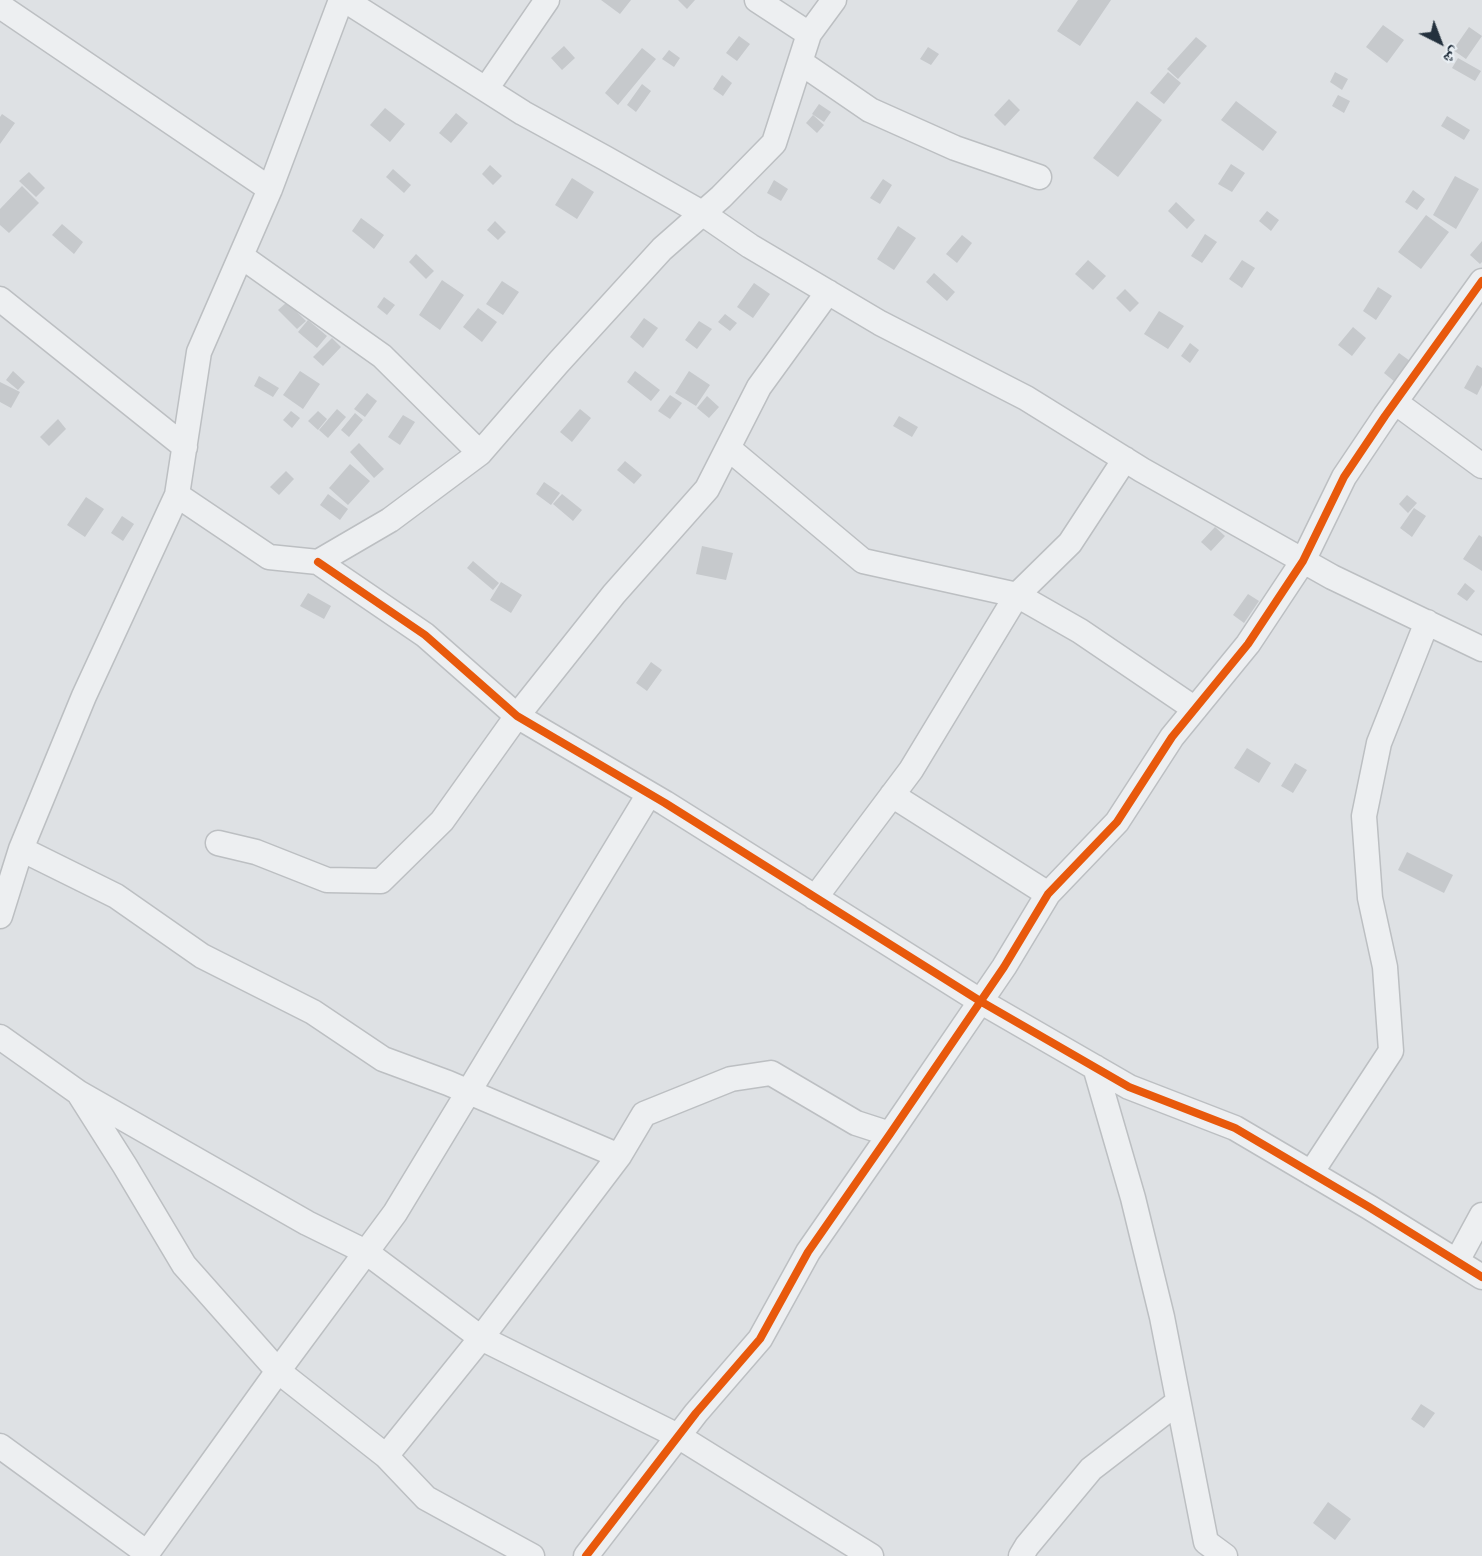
<!DOCTYPE html>
<html>
<head>
<meta charset="utf-8">
<style>
  body { margin:0 }
  #map { position:relative; width:1482px; height:1556px; overflow:hidden; background:#dee1e4; font-family:Cabin,"Noto Naskh Arabic",sans-serif }
  canvas { display:block }
  .north { position:absolute; left:1410px; top:12px; width:60px; height:60px; -webkit-text-stroke:4px #eaf0f5; paint-order:stroke; rotate:138deg; font-size:16px; font-weight:700; line-height:24px; text-align:center; color:#24313e }
  .north::after { content:''; display:block; margin:auto; width:21px; height:27px; background:#24313e; clip-path:polygon(50% 0,100% 100%,50% 72%,0 100%) }
</style>
</head>
<body>
<div id="map">
<canvas width="1482" height="1556"></canvas>
<div class="north">ش</div>
</div>
<script>
const g = document.querySelector('canvas').getContext('2d');
g.lineJoin = 'round';
function fillPath(path, color) { g.fillStyle = color; g.fill(path, 'evenodd'); }
const poly = rows => new Path2D(rows.map(r => 'M' + r).join(''));
function trace(path, color, width, dash) { g.strokeStyle = color; g.lineWidth = width; g.lineCap = dash ? 'butt' : 'round'; g.setLineDash(dash || []); g.stroke(path); }
fillPath(poly([
  [601,0,631,0,620,14],
  [678,0,695,0,687,9],
  [1078,0,1111,0,1080,46,1057,31],
  [1383,25,1404,40,1387,63,1366,47],
  [1469,27,1482,36,1466,59,1453,50],
  [739,36,750,44,737,61,726,53],
  [1196,37,1207,46,1178,79,1167,69],
  [564,46,575,58,562,70,551,58],
  [928,47,939,54,931,65,920,59],
  [642,48,656,59,618,105,605,93],
  [669,50,680,58,674,67,662,59],
  [1458,58,1481,71,1475,81,1452,68],
  [1168,72,1181,83,1164,104,1150,93],
  [1335,72,1348,79,1342,90,1330,82],
  [722,75,732,83,723,96,713,89],
  [642,84,651,91,636,112,627,105],
  [1338,95,1350,101,1344,113,1332,106],
  [1009,99,1020,110,1005,126,994,115],
  [1137,101,1162,120,1118,177,1093,158],
  [1236,101,1277,132,1263,151,1221,120],
  [819,104,831,112,824,122,812,114],
  [385,108,405,124,390,142,370,125],
  [456,113,468,123,451,143,439,133],
  [2,114,15,123,0,144,0,117],
  [813,115,824,125,817,133,806,123],
  [1447,116,1470,130,1464,140,1441,126],
  [1231,164,1245,173,1232,192,1218,184],
  [490,165,502,176,493,185,482,174],
  [393,169,411,185,404,193,386,177],
  [29,172,45,188,36,197,19,181],
  [1455,176,1479,189,1456,229,1433,215],
  [572,178,594,192,577,219,555,205],
  [883,179,892,185,880,204,870,198],
  [774,180,788,189,781,201,767,193],
  [22,186,39,203,9,233,0,225,0,209],
  [1413,190,1425,199,1417,210,1405,202],
  [1176,202,1195,220,1187,229,1168,211],
  [1267,211,1279,220,1271,231,1259,221],
  [1426,215,1449,232,1421,269,1398,252],
  [361,218,384,235,374,249,352,231],
  [495,221,506,232,498,240,487,230],
  [62,224,83,242,74,254,52,235],
  [898,226,916,238,894,270,877,259],
  [1205,234,1217,242,1202,263,1191,256],
  [962,235,972,243,957,263,946,254],
  [1482,241,1482,262,1480,264,1470,255],
  [416,254,434,271,426,279,409,262],
  [1088,260,1106,276,1093,290,1075,274],
  [1242,260,1255,268,1242,288,1229,279],
  [934,273,955,292,947,301,926,282],
  [442,280,464,295,440,330,419,315],
  [502,281,519,292,503,315,486,304],
  [754,283,770,294,753,318,737,307],
  [1378,287,1392,296,1376,320,1363,311],
  [1125,289,1139,303,1130,312,1116,298],
  [384,297,395,305,387,315,377,307],
  [287,302,306,321,297,329,278,310],
  [478,308,497,322,482,342,463,327],
  [1159,311,1184,326,1168,349,1144,334],
  [725,314,737,323,730,331,718,322],
  [644,318,658,328,643,348,630,337],
  [308,320,327,336,317,348,298,332],
  [699,321,712,329,697,349,685,340],
  [1353,327,1366,338,1352,356,1338,345],
  [332,338,341,347,323,366,313,357],
  [1190,343,1199,350,1190,363,1181,356],
  [1399,353,1410,361,1395,382,1384,373],
  [1477,365,1482,368,1482,385,1477,395,1464,388],
  [13,371,25,382,18,390,6,380],
  [300,371,320,384,303,409,283,395],
  [635,371,660,390,651,401,627,382],
  [689,371,710,385,696,406,675,393],
  [259,376,279,388,273,397,254,386],
  [0,382,20,392,11,408,0,402],
  [367,393,377,401,365,417,354,409],
  [670,395,682,403,670,419,658,411],
  [707,396,719,407,709,418,697,408],
  [337,409,346,417,328,438,319,430],
  [580,409,591,418,572,442,560,432],
  [291,411,300,418,292,428,283,420],
  [318,411,327,419,318,430,308,421],
  [355,413,363,420,349,437,341,430],
  [403,415,415,422,400,445,388,437],
  [899,416,918,427,912,437,893,426],
  [58,419,66,429,49,446,40,437],
  [359,443,384,469,374,478,350,452],
  [625,461,642,475,634,484,617,470],
  [350,464,370,481,348,505,329,488],
  [286,471,294,479,279,495,270,487],
  [544,482,560,493,551,505,536,494],
  [328,494,348,509,340,520,320,505],
  [562,494,582,510,573,521,553,504],
  [1407,495,1417,503,1408,513,1399,504],
  [86,497,104,509,85,537,67,525],
  [1414,508,1426,516,1412,537,1400,528],
  [122,516,134,524,123,541,111,533],
  [1215,527,1225,536,1211,551,1201,542],
  [1479,535,1482,537,1482,571,1463,559],
  [702,546,733,553,726,580,696,574],
  [473,561,499,583,493,590,467,568],
  [501,582,522,595,511,613,490,600],
  [1465,583,1475,591,1467,601,1457,594],
  [308,593,331,606,324,619,300,606],
  [1248,594,1259,601,1244,623,1233,615],
  [651,662,662,670,647,691,636,683],
  [1247,748,1271,763,1259,783,1234,768],
  [1295,763,1307,770,1293,793,1281,786],
  [1407,852,1453,875,1444,893,1398,870],
  [1421,1404,1435,1413,1424,1428,1411,1419],
  [1328,1502,1351,1519,1335,1540,1313,1523]
]), '#c6c9cc');
const minor = poly([
  [345,0,523,113,605,158,702,213,750,246,880,323,1026,398,1142,470,1332,577,1482,649],
  [757,0,809,34],
  [0,6,270,189],
  [800,62,870,110,955,148,1039,177],
  [486,89,547,0],
  [241,256,382,356,480,453],
  [0,299,185,447],
  [1395,402,1482,466],
  [728,448,863,561,1017,595,1080,631,1195,709],
  [177,495,269,557,318,562,390,520,480,453,558,363,662,249,721,197,774,143,809,34,834,0],
  [318,562,425,635,517,716,665,803,980,1001,1129,1087,1235,1128,1369,1207,1482,1277],
  [892,795,1048,894],
  [218,843,256,852,327,880,381,881,442,821,517,716,614,594,707,489,759,387,828,292],
  [21,849,116,896,202,956,313,1012,383,1059,448,1083,619,1156],
  [815,898,911,770,1017,595,1070,543,1125,459],
  [0,916,21,849,84,696,177,495,199,352,270,189,341,0],
  [0,1037,79,1093,307,1223,366,1252,481,1338,678,1436,871,1556],
  [1095,1067,1133,1198,1162,1317,1206,1542,1225,1556],
  [80,1095,125,1166,184,1265,278,1371,386,1456,426,1498,532,1556],
  [1311,1173,1391,1051,1385,967,1370,898,1364,816,1379,743,1427,622],
  [1457,1261,1482,1215],
  [0,1446,147,1553],
  [386,1456,481,1338,619,1156,644,1114,731,1079,771,1073,856,1123,890,1134],
  [145,1556,278,1371,395,1213,649,794],
  [586,1556,696,1413,760,1339,808,1252,890,1134,1004,967,1048,894,1117,822,1172,737,1248,644,1303,561,1344,477,1385,416,1482,281],
  [1021,1556,1027,1546,1091,1469,1178,1402]
]);
trace(minor, '#bcbfc2', 27);
trace(minor, '#edeff1', 24);
trace(poly([
  [318,562,425,635,517,716,665,803,980,1001,1129,1087,1235,1128,1369,1207,1482,1277],
  [586,1556,696,1413,760,1339,808,1252,890,1134,1004,967,1048,894,1117,822,1172,737,1248,644,1303,561,1344,477,1385,416,1482,281]
]), '#e8590c', 8);
</script>
</body>
</html>
